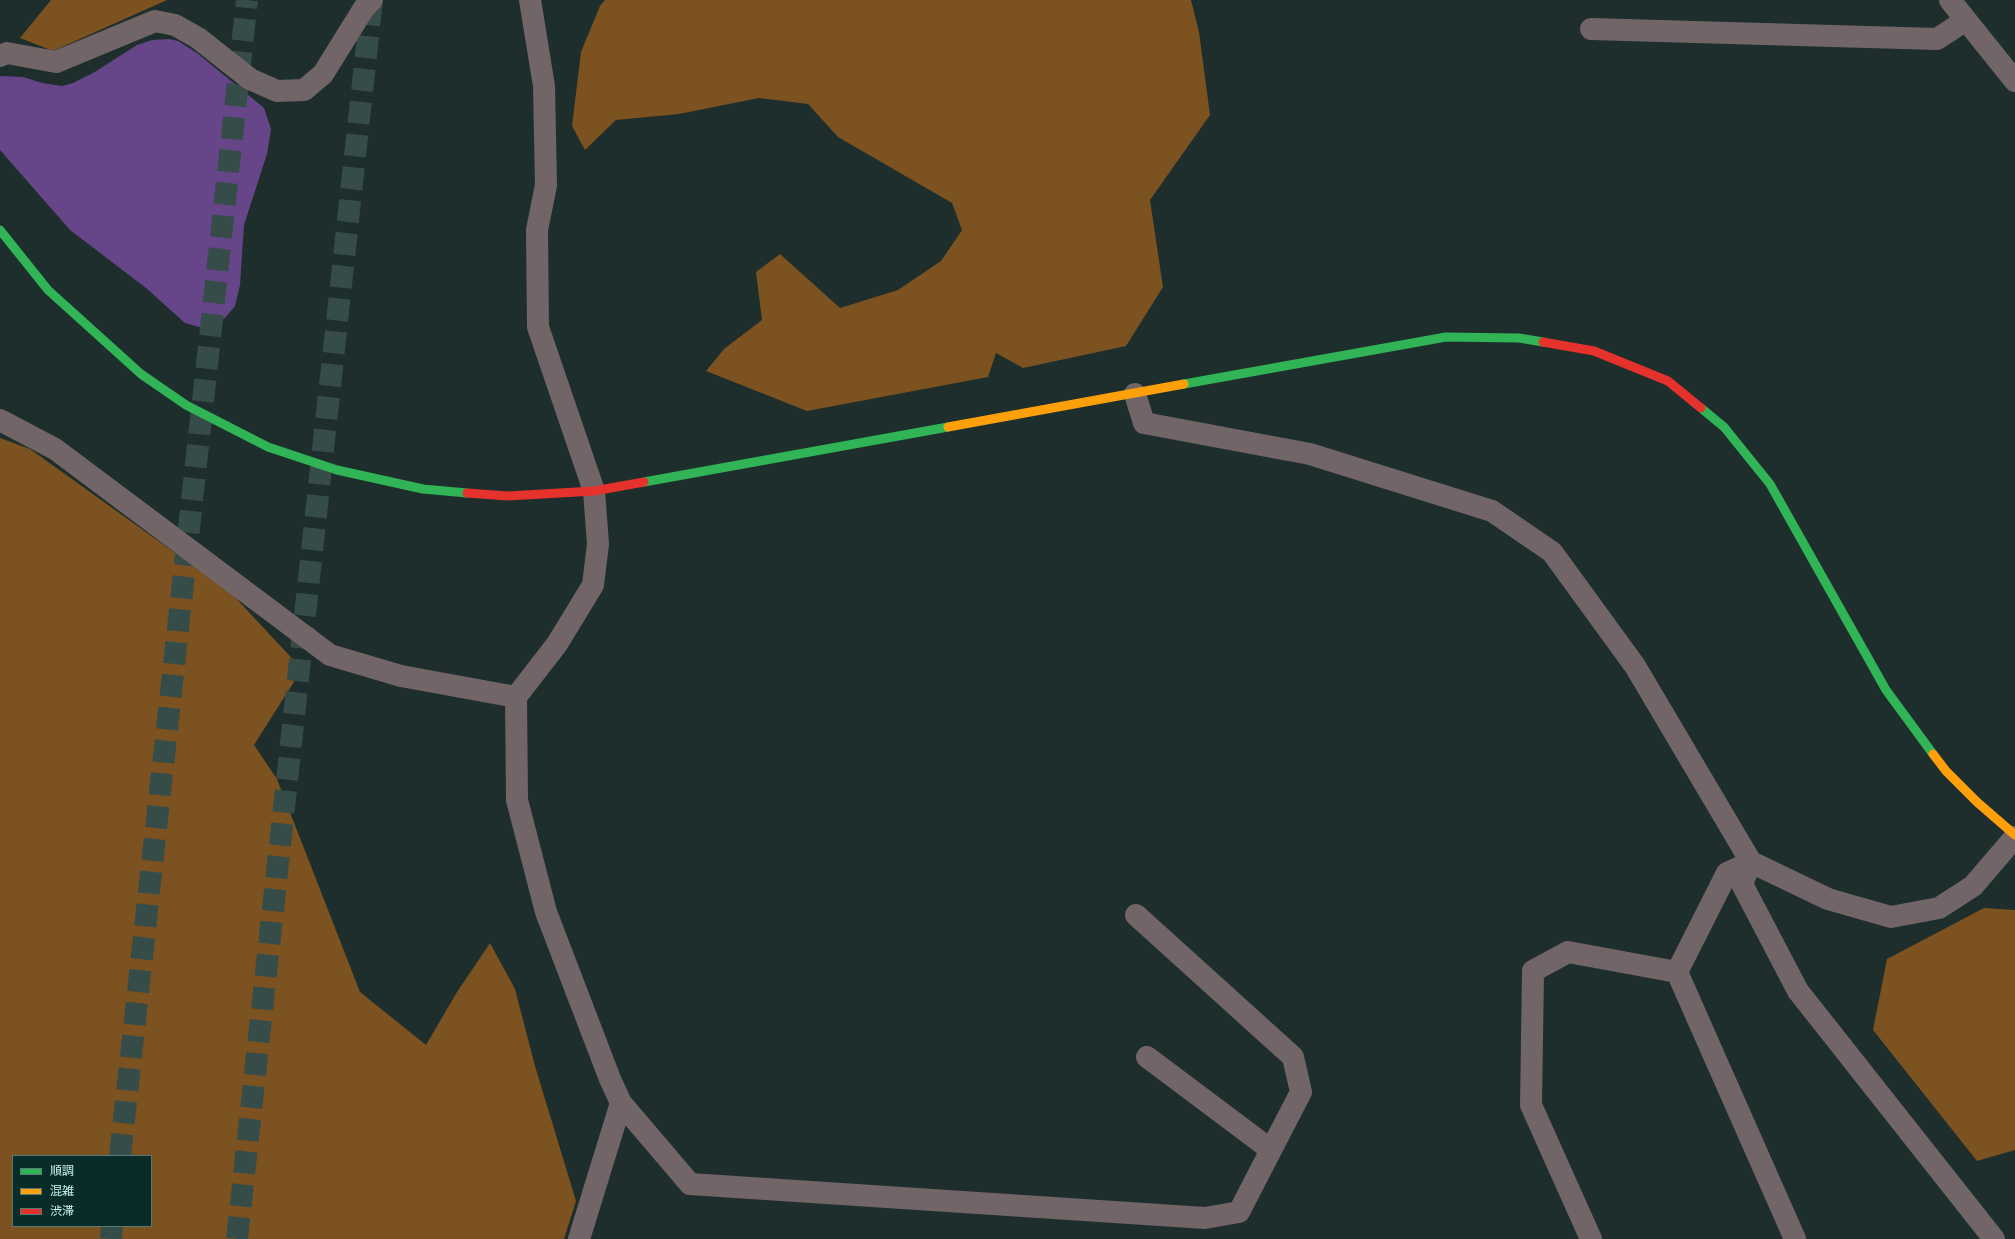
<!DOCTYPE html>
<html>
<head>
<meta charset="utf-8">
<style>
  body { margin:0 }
  #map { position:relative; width:2015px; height:1239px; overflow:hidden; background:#1d2e2c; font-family:Spectral,"Noto Sans JP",serif }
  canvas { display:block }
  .legend { position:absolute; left:12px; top:1155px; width:140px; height:72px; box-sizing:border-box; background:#0a2c28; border:1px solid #557c77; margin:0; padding:5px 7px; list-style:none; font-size:12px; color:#c6f5ee }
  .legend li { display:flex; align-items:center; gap:8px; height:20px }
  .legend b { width:20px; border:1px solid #557c77 }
</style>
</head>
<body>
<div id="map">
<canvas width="2015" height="1239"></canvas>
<ul class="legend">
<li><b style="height:5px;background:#30b455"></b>順調</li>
<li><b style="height:5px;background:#ff9f0a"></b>混雑</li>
<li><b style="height:5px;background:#e5322d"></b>渋滞</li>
</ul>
</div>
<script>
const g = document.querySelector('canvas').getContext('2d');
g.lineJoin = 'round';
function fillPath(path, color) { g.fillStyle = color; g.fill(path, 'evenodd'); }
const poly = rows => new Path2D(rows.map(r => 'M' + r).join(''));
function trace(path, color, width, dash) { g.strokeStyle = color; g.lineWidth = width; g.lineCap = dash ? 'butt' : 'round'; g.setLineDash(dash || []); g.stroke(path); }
fillPath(poly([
  [51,0,167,0,53,51,20,38],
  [605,0,1191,0,1199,32,1210,115,1150,200,1163,287,1126,346,1023,368,996,353,988,377,807,411,706,371,724,349,762,320,756,272,780,254,840,308,898,290,941,261,962,230,952,203,838,137,808,104,759,98,679,114,616,120,585,150,572,126,581,52,600,6],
  [0,438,30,449,231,593,302,669,254,745,277,779,360,992,426,1045,457,992,490,943,515,989,535,1066,576,1201,564,1239,0,1239],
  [13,1156,151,1156,151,1226,13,1226],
  [1984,908,2015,910,2015,1150,1977,1161,1873,1030,1887,959]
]), '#7b5220');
fillPath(poly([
  [169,39,178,41,197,53,264,108,271,129,267,154,244,225,240,285,235,306,225,318,207,326,199,327,185,323,146,288,70,230,0,150,0,76,23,77,42,83,62,86,73,83,93,73,137,45,152,40]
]), '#664689');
trace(poly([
  [120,1156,247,0],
  [111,1239,112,1226],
  [237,1239,372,0]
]), '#364c49', 22, [22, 11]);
trace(poly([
  [530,0,544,86,546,185,537,230,538,327,594,491,598,544,593,585,557,644,516,697,517,800,546,912,610,1079,621,1103,579,1239],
  [1950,0,2015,81],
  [1591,29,1937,39,1966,20],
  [0,56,7,53,56,62,155,21,175,25,198,38,250,79,277,91,304,90,323,74,364,8,372,0],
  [1135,394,1144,423,1310,454,1492,511,1552,552,1635,666,1751,862,1828,899,1891,917,1939,908,1973,886,2015,837],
  [0,420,55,449,330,655,401,676,516,697],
  [1751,862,1742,884,1798,991,1994,1239],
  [1751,862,1727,873,1677,972,1795,1239],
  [1147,1057,1271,1150],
  [621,1103,690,1184,1205,1218,1239,1212,1301,1092,1293,1057,1136,915],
  [1591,1239,1531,1105,1533,971,1568,952,1677,972]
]), '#716568', 22);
trace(poly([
  [0,230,48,290,141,374,186,405,268,447,337,470,423,489,467,493],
  [1184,384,1446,337,1519,338,1543,342],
  [1701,408,1724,427,1770,484,1886,690,1933,754],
  [644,482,948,427]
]), '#30b455', 9);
trace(poly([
  [948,427,1184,384],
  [1933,754,1946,771,1977,802,2015,835]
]), '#ff9f0a', 9);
trace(poly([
  [1543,342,1594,351,1668,381,1701,408],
  [467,493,508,496,594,491,644,482]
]), '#e5322d', 9);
</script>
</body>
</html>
